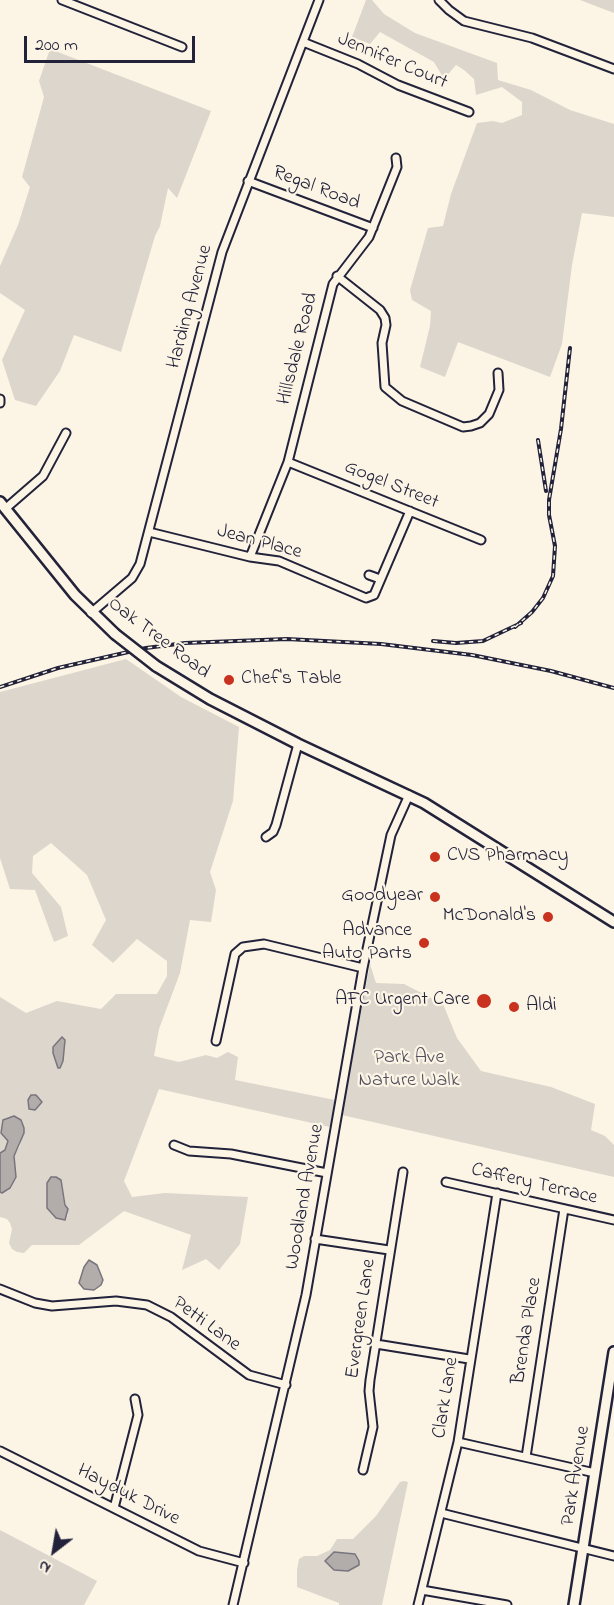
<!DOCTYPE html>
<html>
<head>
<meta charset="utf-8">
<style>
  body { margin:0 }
  #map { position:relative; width:614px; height:1605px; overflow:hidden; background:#fcf5e5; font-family:"Indie Flower",sans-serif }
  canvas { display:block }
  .north { position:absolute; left:24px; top:1521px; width:60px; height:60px; -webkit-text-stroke:4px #fcf5e5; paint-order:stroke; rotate:211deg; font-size:16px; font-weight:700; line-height:24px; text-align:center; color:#22223b }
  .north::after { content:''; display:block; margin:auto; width:21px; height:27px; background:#22223b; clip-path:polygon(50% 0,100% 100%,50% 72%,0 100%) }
  .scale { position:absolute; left:24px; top:36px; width:171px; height:27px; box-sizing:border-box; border:3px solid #22223b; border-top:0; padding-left:8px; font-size:18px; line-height:21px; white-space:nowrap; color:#22223b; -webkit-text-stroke:4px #fcf5e5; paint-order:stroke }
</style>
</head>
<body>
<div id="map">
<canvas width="614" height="1605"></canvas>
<div class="north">N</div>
<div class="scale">200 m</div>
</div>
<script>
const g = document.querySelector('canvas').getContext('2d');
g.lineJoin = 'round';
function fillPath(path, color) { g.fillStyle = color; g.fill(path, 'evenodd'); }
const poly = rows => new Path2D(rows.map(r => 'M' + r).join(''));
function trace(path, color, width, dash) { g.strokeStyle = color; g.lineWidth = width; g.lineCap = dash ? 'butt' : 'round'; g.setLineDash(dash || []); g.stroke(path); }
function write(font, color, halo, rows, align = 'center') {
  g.font = font + ' "Indie Flower",sans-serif'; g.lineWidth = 4.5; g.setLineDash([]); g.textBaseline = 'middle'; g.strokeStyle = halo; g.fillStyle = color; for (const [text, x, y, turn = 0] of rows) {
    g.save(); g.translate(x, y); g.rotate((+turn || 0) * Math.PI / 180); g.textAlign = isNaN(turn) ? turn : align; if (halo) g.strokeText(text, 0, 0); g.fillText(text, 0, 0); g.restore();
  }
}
fillPath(poly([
  [366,0,372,0,384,14,415,33,497,63,498,80,531,90,570,110,614,124,614,217,582,213,572,265,562,344,550,377,458,342,445,377,420,367,430,326,431,311,412,300,410,290,428,228,443,226,451,194,477,123,493,121,502,123,522,115,522,102,502,87,476,95,474,79,464,70,456,65,444,79,434,62,380,32,370,44,352,37],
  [580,0,614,0,614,13],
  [50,49,211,111,177,198,168,188,160,226,155,236,121,352,74,335,60,371,36,406,15,400,2,360,25,310,0,293,0,266,18,225,30,187,22,177,44,97,39,81],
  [126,659,181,697,239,727,233,801,210,872,216,890,211,922,190,920,180,973,159,1029,154,1056,179,1062,206,1055,217,1058,228,1052,238,1057,235,1080,335,1100,330,1127,159,1089,124,1181,132,1197,165,1193,248,1197,240,1244,219,1270,206,1259,182,1270,191,1235,124,1211,79,1245,32,1245,24,1253,17,1252,12,1249,9,1243,12,1229,10,1223,7,1219,0,1217,0,1192,8,1191,16,1177,14,1156,20,1146,24,1128,21,1120,2,1128,2,1135,8,1141,5,1150,0,1153,0,997,26,1013,57,1001,101,1009,116,994,157,994,167,976,167,961,137,939,113,963,92,945,106,920,87,875,51,843,33,856,32,873,61,907,68,936,54,942,35,890,10,889,0,858,0,692],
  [61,1180,68,1215,65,1220,56,1218,47,1208],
  [370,964,376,983,404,984,443,1004,457,1038,481,1071,551,1087,595,1104,591,1130,605,1136,614,1145,614,1177,342,1115],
  [404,1481,408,1482,382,1605,339,1605,339,1603,297,1587,297,1570,299,1559,304,1556,317,1556,330,1550,337,1539,353,1539,376,1516,400,1482],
  [0,1530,97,1581,84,1605,0,1605]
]), '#dcd6cc');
const water = poly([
  [62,1037,65,1040,63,1061,60,1068,58,1068,53,1053,53,1047,62,1037],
  [31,1095,36,1095,42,1102,35,1110,29,1109,28,1100,31,1095],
  [14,1116,21,1120,24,1128,24,1133,14,1156,16,1177,10,1188,2,1193,0,1192,0,1153,5,1150,8,1141,1,1133,3,1120,14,1116],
  [51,1177,56,1177,61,1180,65,1205,68,1209,65,1220,56,1218,47,1208,47,1183,51,1177],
  [89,1260,97,1265,103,1280,101,1285,94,1290,84,1289,79,1283,84,1267,89,1260],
  [334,1552,355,1554,359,1561,359,1565,348,1571,334,1570,325,1561,334,1552]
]);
fillPath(water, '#b2adab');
trace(water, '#78757e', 1.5);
const minor = poly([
  [62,0,182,47],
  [439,0,449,10,464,21,532,38,614,69],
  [303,42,358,64,398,85,469,112],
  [248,181,373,228],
  [337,276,380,310,385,318,386,325,382,343,385,387,402,401,463,427,471,426,480,423,489,414,499,390,498,373],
  [0,399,0,403],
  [288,462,481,540],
  [5,509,43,476,66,433],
  [149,532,250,557,279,561,366,598,374,595,410,511],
  [250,557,288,462,333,284,369,237,397,167,396,158],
  [369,575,380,579],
  [91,613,132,578,140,564,222,252,319,0],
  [266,837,273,832,276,825,298,744],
  [216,1041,235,954,243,947,264,944,363,968],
  [174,1145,189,1151,231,1154,327,1173],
  [446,1182,614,1220],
  [315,1239,389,1250],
  [0,1289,35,1303,52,1306,116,1301,147,1305,171,1317,249,1375,286,1385],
  [376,1344,469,1359],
  [458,1442,595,1473],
  [0,1451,199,1551,244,1563],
  [526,1457,564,1209],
  [363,1470,373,1427,369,1391,370,1380,403,1172],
  [114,1508,138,1415,135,1399],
  [441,1513,614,1556],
  [422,1590,507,1605],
  [233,1605,306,1295,363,968,391,835,409,795],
  [418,1605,458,1442,497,1193]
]);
const secondary = poly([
  [0,502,75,595,115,634],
  [156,666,210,699,298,744,424,803,614,922],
  [574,1605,614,1352]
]);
trace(minor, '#22223b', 11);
trace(secondary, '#22223b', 14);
trace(minor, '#fcf5e5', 7);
trace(secondary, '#fcf5e5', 9);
const rail = poly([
  [538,440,546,491],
  [515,627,532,612,543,598,553,576,555,546,549,515,549,500,561,429,570,348],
  [433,641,456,643,483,641,521,623],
  [0,687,58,668,146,648,185,643,287,639,381,644,472,655,551,671,614,688]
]);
trace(rail, '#22223b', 4);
trace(rail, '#fcf5e5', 1.5, [4.5]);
const secondaryBridge = poly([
  [115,634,156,666]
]);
trace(secondaryBridge, '#22223b', 14, []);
trace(secondaryBridge, '#fcf5e5', 9);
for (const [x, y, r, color] of [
  [229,680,6,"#c8321e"],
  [435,857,6,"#c8321e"],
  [435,897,6,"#c8321e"],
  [548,917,6,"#c8321e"],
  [424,943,6,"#c8321e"],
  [484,1001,8,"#c8321e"],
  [514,1007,6,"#c8321e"]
]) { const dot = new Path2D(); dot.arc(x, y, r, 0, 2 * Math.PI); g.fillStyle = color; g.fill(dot); trace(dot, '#fcf5e5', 2); }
write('20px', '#22223b', '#fcf5e5', [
  ["Jennifer Court",392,62,23],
  ["Regal Road",316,189,21],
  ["Harding Avenue",191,307,-75],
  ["Hillsdale Road",299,349,-76],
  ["Gogel Street",391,486,22],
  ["Jean Place",259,543,15],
  ["Oak Tree Road",158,639,37],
  ["Caffery Terrace",534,1185,13],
  ["Woodland Avenue",306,1197,-80],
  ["Evergreen Lane",362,1319,-82],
  ["Petti Lane",206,1325,36],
  ["Brenda Place",528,1331,-81],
  ["Clark Lane",447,1398,-81],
  ["Park Avenue",577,1476,-81],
  ["Hayduk Drive",128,1496,27]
]);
write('20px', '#22223b', '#fcf5e5', [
  ["Chef's Table",241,680,"left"],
  ["CVS Pharmacy",447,857,"left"],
  ["Goodyear",423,897],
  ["McDonald's",536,917],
  ["Advance",412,932],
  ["Auto Parts",412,955],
  ["AFC Urgent Care",470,1001],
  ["Aldi",526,1007,"left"]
], 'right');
write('20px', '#504f5f', '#fcf5e5', [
  ["Park Ave",409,1059],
  ["Nature Walk",409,1082]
]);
</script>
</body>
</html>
